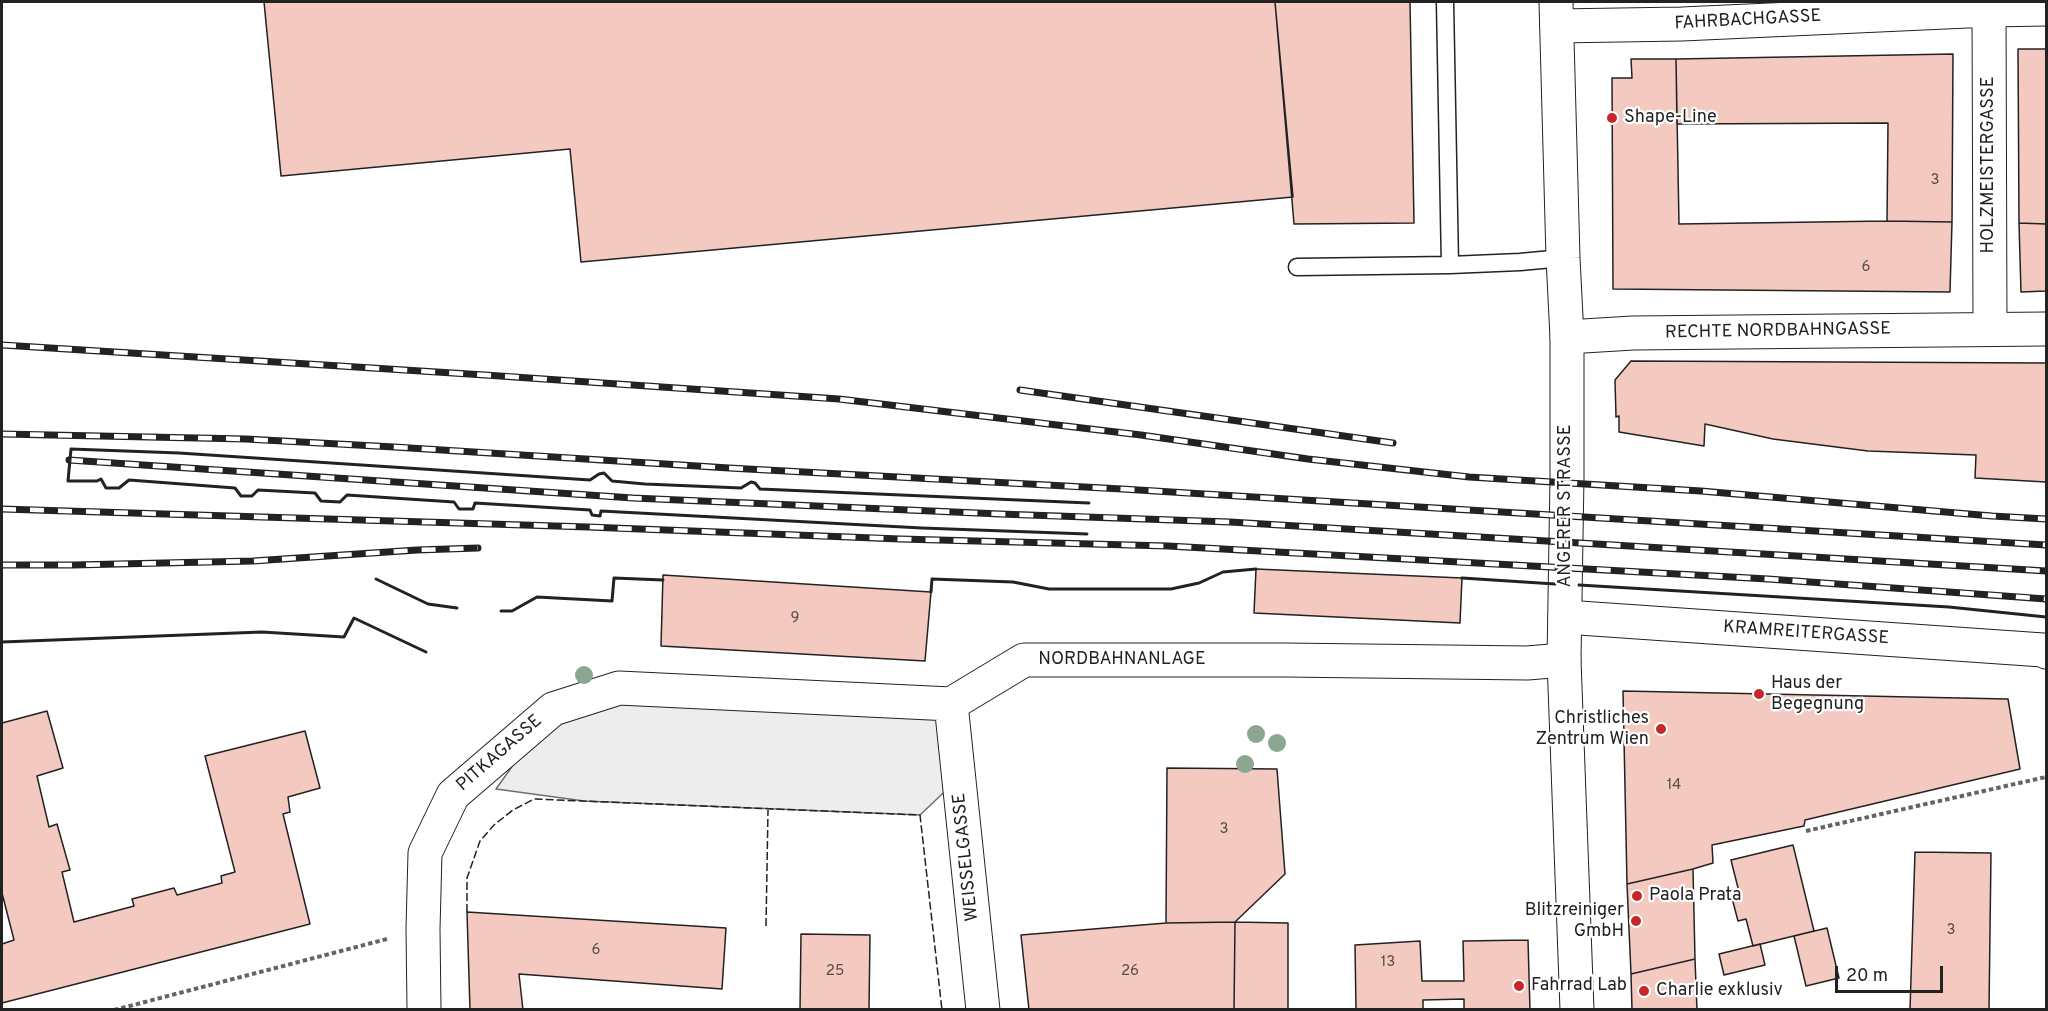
<!DOCTYPE html>
<html>
<head>
<meta charset="utf-8">
<style>
  body { margin:0 }
  #map { position:relative; width:2048px; height:1011px; overflow:hidden; background:#fff; font-family:Overpass,sans-serif }
  canvas { display:block }
  .frame { position:absolute; inset:0; border:3px solid #222; pointer-events:none }
  .scale { position:absolute; left:1835px; top:966px; width:108px; height:27px; box-sizing:border-box; border:3px solid #222; border-top:0; padding-left:8px; font-size:18px; line-height:21px; white-space:nowrap; color:#222; -webkit-text-stroke:4px #fff; paint-order:stroke }
</style>
</head>
<body>
<div id="map">
<canvas width="2048" height="1011"></canvas>
<div class="frame"></div>
<div class="scale">20 m</div>
</div>
<script>
const g = document.querySelector('canvas').getContext('2d');
g.lineJoin = 'round';
function fillPath(path, color) { g.fillStyle = color; g.fill(path, 'evenodd'); }
const poly = rows => new Path2D(rows.map(r => 'M' + r).join(''));
function trace(path, color, width, dash) { g.strokeStyle = color; g.lineWidth = width; g.lineCap = dash ? 'butt' : 'round'; g.setLineDash(dash || []); g.stroke(path); }
function write(font, color, halo, rows, align = 'center') {
  g.font = font + ' Overpass,sans-serif'; g.lineWidth = 4.5; g.setLineDash([]); g.textBaseline = 'middle'; g.strokeStyle = halo; g.fillStyle = color; for (const [text, x, y, turn = 0] of rows) {
    g.save(); g.translate(x, y); g.rotate((+turn || 0) * Math.PI / 180); g.textAlign = isNaN(turn) ? turn : align; if (halo) g.strokeText(text, 0, 0); g.fillText(text, 0, 0); g.restore();
  }
}
const parking = poly([
  [619,688,951,704,959,778,920,815,584,801,496,789,553,709,619,688]
]);
fillPath(parking, '#ededed');
trace(parking, '#6f6f6f', 1.5);
const building = poly([
  [264,2,1275,2,1293,197,581,262,570,149,281,176,264,2],
  [1275,2,1410,2,1414,223,1294,224,1275,2],
  [2018,49,2046,49,2046,224,2019,223,2018,49],
  [1953,54,1952,222,1887,221,1888,123,1677,124,1676,59,1953,54],
  [1631,59,1676,59,1679,224,1887,221,1952,222,1950,292,1613,289,1612,78,1632,78,1631,59],
  [2019,223,2046,224,2046,291,2021,292,2019,223],
  [1631,361,2046,363,2046,482,1975,478,1976,455,1868,451,1773,439,1705,424,1704,446,1619,432,1619,416,1616,417,1615,380,1631,361],
  [1256,569,1462,578,1460,623,1254,613,1256,569],
  [663,575,931,592,925,661,661,646,663,575],
  [1623,691,2008,699,2020,769,1805,820,1804,826,1712,845,1713,863,1693,869,1627,884,1623,691],
  [47,711,63,768,37,776,49,827,57,824,70,870,62,872,74,922,134,906,132,899,174,888,177,895,222,883,221,876,235,872,205,756,305,731,320,788,288,797,290,812,283,814,310,924,2,1003,2,944,14,940,2,893,2,723,47,711],
  [1167,768,1277,769,1285,874,1235,922,1166,923,1167,768],
  [1793,845,1814,931,1753,946,1746,919,1738,921,1732,898,1740,896,1731,860,1793,845],
  [1915,852,1991,853,1989,1010,1910,1010,1915,852],
  [1693,869,1695,959,1631,974,1627,884,1693,869],
  [467,912,726,928,722,989,519,974,523,1010,470,1010,467,912],
  [1235,922,1234,1010,1029,1010,1021,935,1166,923,1235,922],
  [1235,922,1288,923,1288,1010,1234,1010,1235,922],
  [1827,928,1839,978,1806,986,1794,936,1827,928],
  [801,934,870,935,869,1010,800,1010,801,934],
  [1528,940,1530,1010,1464,1010,1464,999,1423,1000,1423,1010,1356,1010,1355,945,1420,941,1422,981,1464,981,1463,941,1528,940],
  [1760,944,1765,965,1724,975,1719,954,1760,944],
  [1695,959,1697,1010,1632,1010,1631,974,1695,959]
]);
fillPath(building, '#f3c9c0');
trace(building, '#222', 1.5);
const service = poly([
  [1445,2,1450,265],
  [1297,267,1450,265,1520,262,1563,258]
]);
const minor = poly([
  [1989,2,1990,329],
  [1557,26,1682,24,1989,10,2046,9],
  [1567,337,1633,333,2046,329],
  [1565,617,2043,650,2046,652],
  [951,704,983,1010],
  [424,1010,423,929,425,853,453,795,553,709,619,688,951,704,1024,660,1285,660,1527,663,1564,660]
]);
const secondary = poly([
  [1556,2,1563,258,1567,337,1567,477,1564,660,1577,1010]
]);
trace(service, '#222', 19);
trace(minor, '#222', 35);
trace(secondary, '#222', 35);
trace(poly([
  [1806,831,2046,777],
  [114,1010,387,939]
]), '#646464', 4, [4.5, 3]);
trace(service, '#fff', 16);
trace(minor, '#fff', 33);
trace(secondary, '#fff', 33);
const rail = poly([
  [2,345,485,375,839,399,1141,435,1308,459,1469,477,1701,491,1992,516,2046,519],
  [1020,390,1393,443],
  [2,434,246,439,394,447,729,468,1122,489,2046,545],
  [69,460,633,498,1000,514,1230,522,2046,571],
  [2,509,588,527,900,539,1168,546,1768,579,2046,599],
  [2,565,73,565,253,561,417,550,478,548]
]);
trace(rail, '#222', 7);
trace(rail, '#fff', 4.5, [14]);
trace(poly([
  [467,912,467,878,480,841,494,825,513,810,534,799,920,815,942,1010],
  [766,926,768,810]
]), '#222', 1.5, [8, 3]);
trace(poly([
  [1087,534,922,528,601,511,600,516,592,515,590,510,475,503,473,509,459,509,454,502,347,495,340,502,321,501,315,493,258,490,252,496,241,496,235,488,129,480,119,488,106,488,101,479,97,481,68,481,71,449,179,453,590,480,599,474,604,473,612,481,645,484,741,488,751,482,755,483,760,489,1089,503],
  [1462,578,1555,584],
  [376,579,428,604,457,608],
  [1579,585,1949,607,2046,617],
  [931,592,932,579,1013,582,1049,589,1171,589,1199,583,1223,572,1256,569],
  [501,611,512,611,537,597,612,601,614,578,663,580],
  [2,642,262,632,344,637,354,618,426,652]
]), '#222', 3);
g.fillStyle = '#8da692';
for (const [x, y] of [
  [584,675],
  [1256,734],
  [1277,743],
  [1245,764]
]) { g.beginPath(); g.arc(x, y, 9, 0, 2 * Math.PI); g.fill(); }
for (const [x, y, r, color] of [
  [1612,118,6,"#c62828"],
  [1759,694,6,"#c62828"],
  [1661,729,6,"#c62828"],
  [1637,896,6,"#c62828"],
  [1636,921,6,"#c62828"],
  [1519,986,6,"#c62828"],
  [1644,991,6,"#c62828"]
]) { const dot = new Path2D(); dot.arc(x, y, r, 0, 2 * Math.PI); g.fillStyle = color; g.fill(dot); trace(dot, '#fff', 2); }
write('15px', '#564c4a', null, [
  ["3",1935,181],
  ["6",1866,268],
  ["9",795,619],
  ["14",1674,786],
  ["3",1224,830],
  ["3",1951,931],
  ["6",596,951],
  ["13",1388,963],
  ["25",835,972],
  ["26",1130,972]
]);
write('18px', '#222', '#fff', [
  ["FAHRBACHGASSE",1748,21,-3],
  ["HOLZMEISTERGASSE",1989,165,-90],
  ["RECHTE NORDBAHNGASSE",1778,332,-1],
  ["ANGERER STRASSE",1566,506,-90],
  ["KRAMREITERGASSE",1806,634,4],
  ["NORDBAHNANLAGE",1122,660],
  ["PITKAGASSE",500,754,-41],
  ["WEISSELGASSE",967,857,-96]
]);
write('18px', '#222', '#fff', [
  ["Shape-Line",1624,118],
  ["Haus der",1771,684],
  ["Begegnung",1771,705],
  ["Christliches",1649,719,"right"],
  ["Zentrum Wien",1649,740,"right"],
  ["Paola Prata",1649,896],
  ["Blitzreiniger",1624,911,"right"],
  ["GmbH",1624,932,"right"],
  ["Fahrrad Lab",1531,986],
  ["Charlie exklusiv",1656,991]
], 'left');
</script>
</body>
</html>
